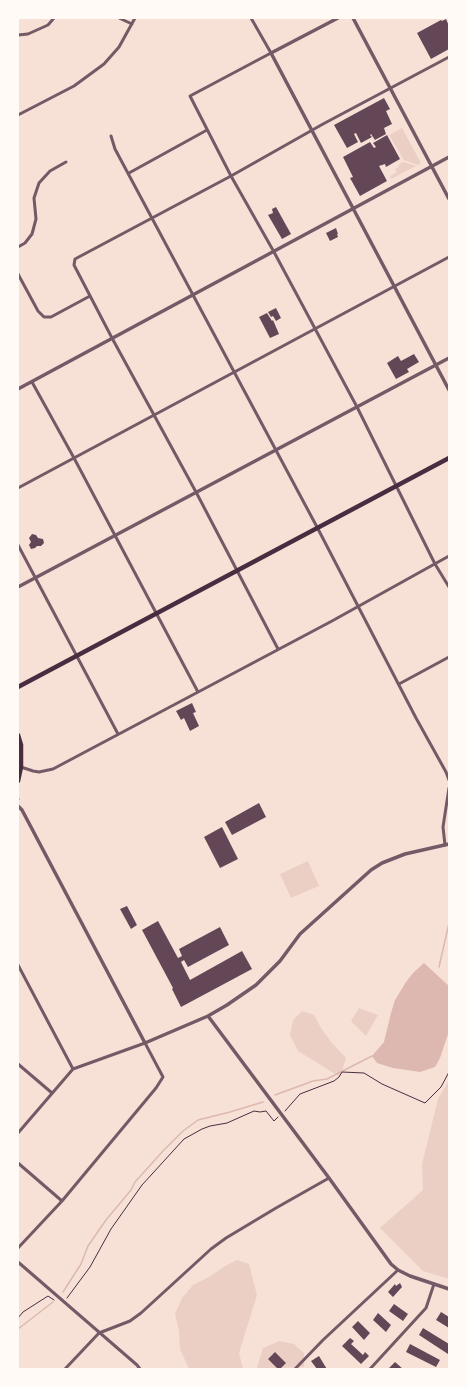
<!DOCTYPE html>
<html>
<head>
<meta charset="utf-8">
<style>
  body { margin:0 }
  #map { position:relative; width:467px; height:1387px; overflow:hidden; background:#f7e1d7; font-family:Commissioner,sans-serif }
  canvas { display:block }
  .frame { position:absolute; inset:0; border:19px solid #fffaf5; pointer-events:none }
</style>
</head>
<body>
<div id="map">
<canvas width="467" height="1387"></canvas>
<div class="frame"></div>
</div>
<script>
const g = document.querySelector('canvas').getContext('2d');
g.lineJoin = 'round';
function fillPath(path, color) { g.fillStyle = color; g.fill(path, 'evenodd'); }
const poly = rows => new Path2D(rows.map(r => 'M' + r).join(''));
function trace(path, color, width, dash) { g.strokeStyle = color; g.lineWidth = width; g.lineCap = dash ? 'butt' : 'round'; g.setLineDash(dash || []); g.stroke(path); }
fillPath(poly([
  [402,128,421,163,418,165,404,160,389,135],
  [403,162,416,166,391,179,390,176,397,172,395,169,399,167,398,165],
  [308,861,319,886,291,898,280,874],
  [359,1008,378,1015,366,1036,351,1021],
  [302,1011,314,1015,321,1028,332,1043,346,1058,340,1077,298,1051,290,1035,293,1020],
  [449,1080,449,1279,423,1271,380,1228,423,1190,422,1164,438,1099],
  [237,1260,249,1264,257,1295,239,1353,243,1369,189,1369,180,1349,179,1331,175,1314,182,1298,193,1285,209,1277,225,1266],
  [279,1341,294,1344,304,1353,304,1367,259,1369,257,1367,263,1348]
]), '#ebcfc5');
fillPath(poly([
  [424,963,449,986,449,1031,440,1058,435,1067,420,1072,393,1068,377,1063,372,1056,384,1042,391,1013,395,1000,406,982,413,973]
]), '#dcb8b0');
trace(poly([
  [439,967,449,923],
  [275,1095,313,1081,327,1079,372,1056],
  [63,1292,81,1264,88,1246,106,1220,131,1190,135,1182,163,1151,183,1131,198,1120,230,1112,263,1102],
  [18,1329,53,1302]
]), '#dcb8b0', 1.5);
fillPath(poly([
  [446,19,449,26,449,49,431,59,417,33,441,20,442,21],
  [384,98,390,109,386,111,392,124,384,128,386,134,375,140,371,134,370,135,372,137,361,143,356,133,354,134,358,142,347,148,334,125],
  [387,135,400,159,386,167,385,164,379,166,387,181,360,196,350,178,353,177,343,157,370,142,374,148,376,147,373,143],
  [276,207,291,234,282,239,268,215,273,213,272,209],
  [336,228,338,234,337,234,338,237,330,241,326,233],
  [276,308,281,318,276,321,273,316,271,317,268,312],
  [267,313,272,321,273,320,279,334,270,338,259,317],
  [414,354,419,362,407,369,409,372,396,379,387,363,398,356,401,361],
  [32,534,36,535,38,538,43,539,44,543,41,546,37,546,35,548,31,549,29,545,31,542,29,538],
  [192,703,196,712,193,713,199,726,190,731,184,718,181,720,176,711],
  [259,803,266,817,232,835,225,822],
  [222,827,238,859,220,868,204,837],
  [127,906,137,925,131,929,120,909],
  [158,921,178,958,182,956,179,949,220,927,229,945,188,967,184,960,181,962,190,980,242,951,252,969,181,1007,172,989,173,988,142,930],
  [400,1283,402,1287,393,1297,388,1292,395,1284,396,1286],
  [394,1304,408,1314,403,1321,389,1311],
  [441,1312,449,1317,449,1328,436,1320],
  [378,1313,391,1325,386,1332,373,1320],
  [358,1321,370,1333,364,1340,352,1327],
  [423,1328,449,1344,448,1354,419,1335],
  [350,1338,354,1341,351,1344,363,1355,365,1352,369,1356,361,1364,342,1346],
  [410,1344,440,1360,436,1367,406,1352],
  [275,1352,286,1363,280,1369,278,1369,268,1359],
  [319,1356,325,1366,327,1369,317,1369,311,1361],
  [395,1362,403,1369,390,1369,389,1368]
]), '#644757');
trace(poly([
  [18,801,19,799],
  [285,1111,300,1094,334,1081,339,1077,342,1072,364,1073,382,1084,425,1103,441,1087,449,1072],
  [67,1298,90,1267,111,1229,142,1185,184,1139,202,1129,210,1126,227,1123,254,1111,260,1112,266,1111,274,1121,278,1117],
  [18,1318,23,1312,48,1296,54,1300]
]), '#4a2c40', 1);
trace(poly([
  [119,18,132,24],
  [251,18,271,53,190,96,231,176,274,252,357,407,435,564,449,587],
  [18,35,28,34,48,25,54,18],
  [18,115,74,86,104,64,119,47,135,18],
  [111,136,115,149,317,527,416,718,446,772,449,780],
  [129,173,207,130],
  [18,247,25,243,32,234,36,219,34,198,39,183,50,171,66,162],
  [18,274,38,311,44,317,51,317,90,296],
  [32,382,74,458,198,692],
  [18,488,449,257],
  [18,545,118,734],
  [278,649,196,492,112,338,74,265,75,259,231,176,323,124,449,57],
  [399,684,449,657],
  [21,767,33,771,39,772,53,769,332,621,449,556],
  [445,845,443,827,449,788],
  [18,965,73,1069],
  [18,1064,52,1093],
  [18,1133,73,1069,145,1043,163,1077,156,1088,62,1201,18,1248],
  [18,1163,62,1201],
  [18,1262,137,1365,140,1369],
  [65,1369,99,1333,130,1321,141,1313,211,1249,226,1238,276,1208,329,1178],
  [295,1369,323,1340,398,1270],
  [370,1369,426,1308,434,1284]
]), '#755966', 3);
trace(poly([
  [338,18,271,53,449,390],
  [353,18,449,199],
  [18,389,449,157],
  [18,587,449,358],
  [18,806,22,810,145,1043,208,1016,227,1005,256,985,280,961,300,934,371,870,382,863,405,854,449,844],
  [208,1016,329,1178,391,1264,398,1270,410,1276,449,1289]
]), '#755966', 3.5);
trace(poly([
  [18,687,449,458],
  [18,735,21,745,21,767,18,781]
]), '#4a2c40', 4.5);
</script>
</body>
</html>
